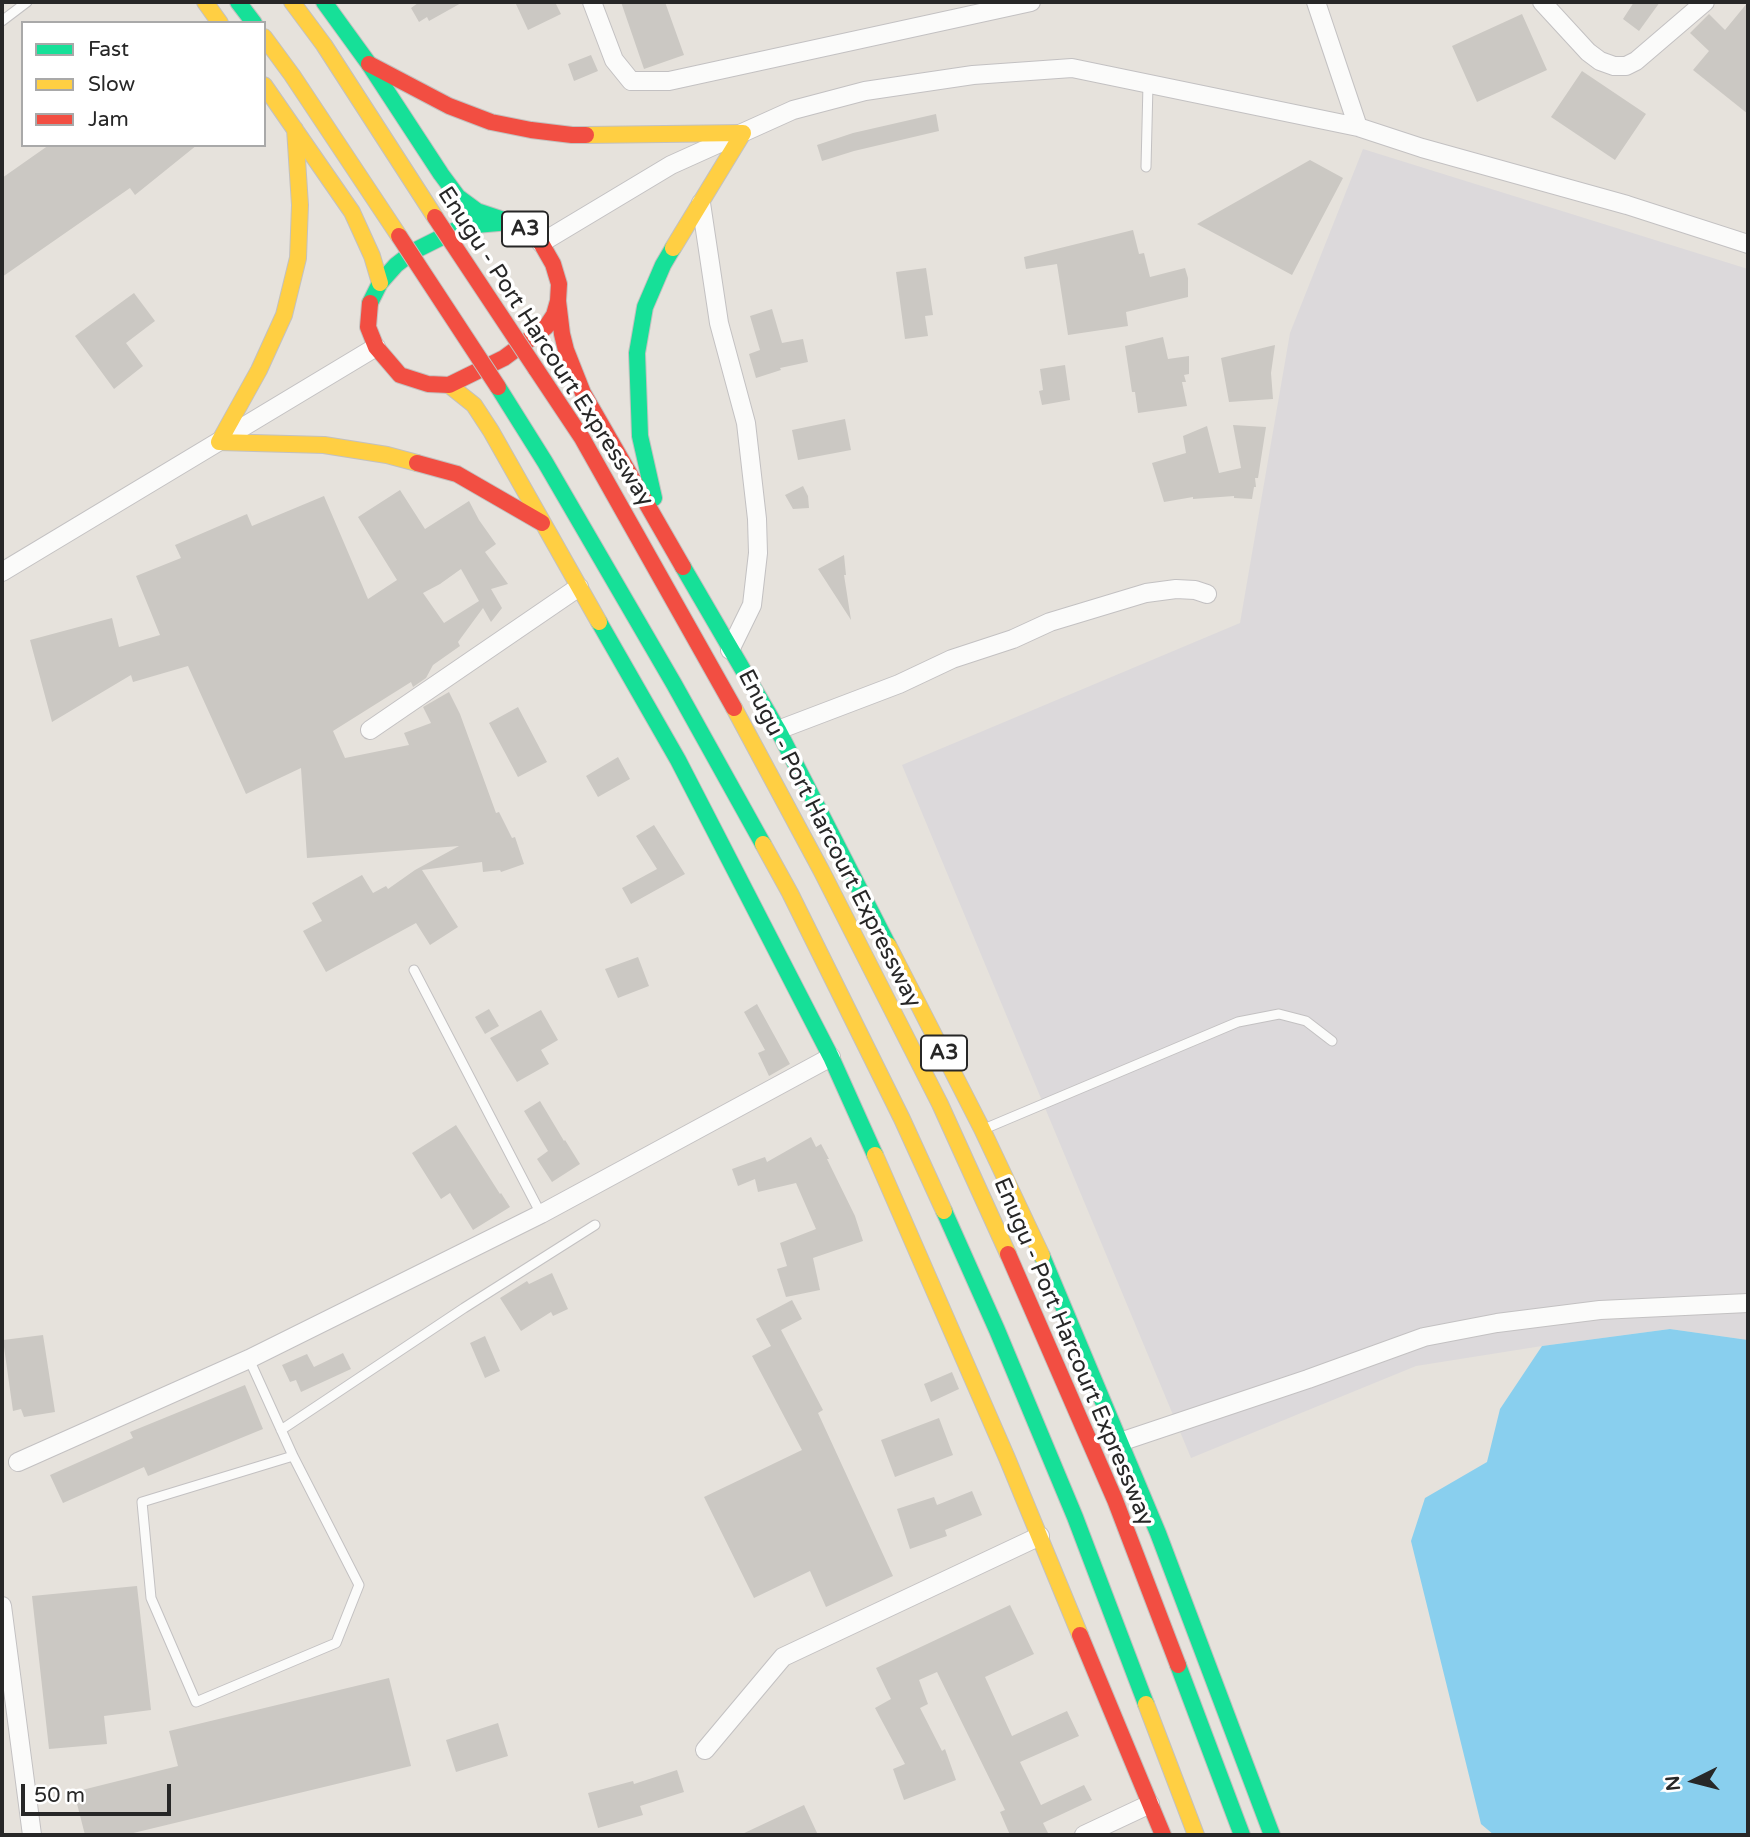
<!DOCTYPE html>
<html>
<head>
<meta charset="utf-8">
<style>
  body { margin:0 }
  #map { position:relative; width:1750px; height:1837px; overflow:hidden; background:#e6e2dc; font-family:"Varela Round",sans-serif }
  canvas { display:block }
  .frame { position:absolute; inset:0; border:4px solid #272727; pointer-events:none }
  .legend { position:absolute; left:21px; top:21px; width:245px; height:126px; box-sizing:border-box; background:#fff; border:2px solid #a9a9a9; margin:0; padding:9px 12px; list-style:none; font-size:21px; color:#272727 }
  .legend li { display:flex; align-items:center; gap:14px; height:35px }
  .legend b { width:35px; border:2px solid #a9a9a9 }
  .north { position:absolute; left:1659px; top:1746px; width:70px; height:70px; -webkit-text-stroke:5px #fff; paint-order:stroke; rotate:264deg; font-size:19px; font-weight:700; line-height:28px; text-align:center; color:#272727 }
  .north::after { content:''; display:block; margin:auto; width:24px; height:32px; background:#272727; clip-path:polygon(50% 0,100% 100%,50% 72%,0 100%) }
  .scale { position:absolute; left:21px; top:1784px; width:150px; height:32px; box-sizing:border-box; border:4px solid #272727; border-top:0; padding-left:9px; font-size:21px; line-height:24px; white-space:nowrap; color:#272727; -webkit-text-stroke:5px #fff; paint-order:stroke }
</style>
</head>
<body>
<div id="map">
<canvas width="1750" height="1837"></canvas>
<div class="frame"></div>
<ul class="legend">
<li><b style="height:9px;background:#16e098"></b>Fast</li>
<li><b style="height:9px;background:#ffcf43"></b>Slow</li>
<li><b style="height:9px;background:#f24e42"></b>Jam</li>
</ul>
<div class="north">N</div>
<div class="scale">50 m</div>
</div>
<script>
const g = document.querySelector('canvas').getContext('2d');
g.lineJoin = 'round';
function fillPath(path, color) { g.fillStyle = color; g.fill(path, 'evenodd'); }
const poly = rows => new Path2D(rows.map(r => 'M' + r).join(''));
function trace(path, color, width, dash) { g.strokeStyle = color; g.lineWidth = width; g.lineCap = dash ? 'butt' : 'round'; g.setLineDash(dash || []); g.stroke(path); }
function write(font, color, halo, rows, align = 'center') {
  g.font = font + ' "Varela Round",sans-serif'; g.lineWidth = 7; g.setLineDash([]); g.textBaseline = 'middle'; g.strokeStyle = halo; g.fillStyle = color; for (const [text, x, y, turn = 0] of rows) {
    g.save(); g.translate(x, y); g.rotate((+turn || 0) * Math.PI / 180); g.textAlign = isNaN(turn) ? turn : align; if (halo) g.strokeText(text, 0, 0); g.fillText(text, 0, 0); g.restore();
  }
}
fillPath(poly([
  [1363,149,1748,269,1748,1340,1670,1329,1542,1346,1416,1366,1191,1458,902,765,1240,623,1290,333]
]), '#dcd9db');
fillPath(poly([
  [1670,1329,1748,1340,1748,1835,1494,1835,1481,1824,1411,1541,1425,1498,1487,1462,1500,1409,1542,1346]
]), '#89cfee');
fillPath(poly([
  [417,2,463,2,429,21,427,17,419,22,411,8,418,3],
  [515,2,555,2,561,14,528,30],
  [621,2,665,2,684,55,644,69],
  [1634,2,1660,2,1639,31,1623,19],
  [1748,2,1748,114,1693,70,1709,51,1690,33,1709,14,1725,30],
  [1522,14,1547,70,1477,102,1452,46],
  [591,55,598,71,574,81,568,64],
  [1582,71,1646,114,1615,160,1551,117],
  [936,114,939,131,854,151,822,161,817,145,853,133],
  [49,145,197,145,135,195,130,188,2,277,2,178],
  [1310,160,1343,178,1292,275,1197,224],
  [1133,230,1139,254,1144,253,1150,277,1185,268,1188,278,1188,297,1126,312,1128,326,1068,335,1057,264,1026,269,1024,257],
  [926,268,933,315,925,316,928,336,905,339,896,272],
  [134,293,155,321,126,343,143,366,114,389,75,336],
  [772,309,782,343,803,339,808,362,780,368,781,370,756,378,749,354,760,350,750,316],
  [1163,337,1168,359,1189,356,1189,374,1184,375,1186,382,1182,382,1187,406,1138,413,1135,392,1132,392,1125,346],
  [1275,345,1271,373,1273,399,1229,402,1221,358],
  [1065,365,1070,400,1042,405,1039,391,1043,390,1040,369],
  [845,419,851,450,798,460,792,430],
  [1233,425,1266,427,1258,478,1255,478,1256,487,1254,487,1252,499,1234,498,1234,496,1193,499,1193,497,1164,502,1152,463,1186,453,1183,436,1207,426,1219,473,1241,468],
  [803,486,808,496,809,508,793,509,785,495],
  [400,490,425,529,469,501,479,520,496,544,485,552,508,584,491,589,502,608,491,622,483,608,458,642,460,646,433,665,426,678,413,687,411,682,333,731,345,758,409,745,404,733,431,723,423,707,449,692,460,714,496,813,499,812,512,838,515,837,524,864,501,872,500,870,483,872,482,862,422,870,458,927,430,945,416,923,326,972,303,931,322,921,312,903,362,875,373,893,386,886,388,889,415,870,459,846,307,858,301,768,246,794,188,666,133,682,131,675,52,722,30,640,112,618,119,647,160,635,136,576,181,558,175,545,247,514,252,526,324,496,368,599,397,580,358,517],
  [461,569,479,601,444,623,423,593,440,584],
  [844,555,846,575,844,575,851,620,818,569],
  [518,707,547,762,518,777,489,723],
  [618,757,630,779,598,797,586,776],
  [654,825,685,874,631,904,622,888,657,869,636,836],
  [638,957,649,986,618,998,605,969],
  [757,1004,790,1064,769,1076,758,1053,765,1050,744,1012],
  [489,1009,499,1026,485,1034,475,1017],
  [541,1010,558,1040,541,1050,549,1064,517,1082,490,1038],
  [540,1101,564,1141,565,1140,580,1164,552,1182,537,1159,548,1151,524,1111],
  [456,1125,500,1194,501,1193,510,1207,473,1230,450,1193,441,1199,412,1153],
  [811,1137,816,1147,821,1144,829,1159,827,1159,855,1216,863,1241,813,1258,820,1290,786,1297,777,1269,787,1266,780,1243,816,1229,796,1183,758,1192,755,1179,738,1186,732,1169,765,1157,767,1162],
  [552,1273,568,1309,553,1316,551,1312,521,1331,500,1298,527,1281,529,1284],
  [792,1300,802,1319,781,1330,823,1410,818,1413,893,1576,826,1607,810,1571,754,1598,704,1497,802,1450,752,1356,771,1346,756,1319],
  [43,1335,55,1412,24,1417,21,1409,13,1411,3,1340],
  [485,1336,500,1371,485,1378,470,1343],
  [343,1353,351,1369,301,1392,296,1380,290,1382,282,1365,307,1354,314,1367],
  [952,1372,959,1389,931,1402,924,1384],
  [245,1385,263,1429,148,1476,144,1467,63,1503,50,1475,133,1438,130,1432],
  [939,1418,953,1455,895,1477,881,1440],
  [972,1491,982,1515,945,1530,947,1536,910,1549,897,1509,934,1497,937,1505],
  [137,1586,151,1710,104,1716,107,1744,49,1749,32,1596],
  [1010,1605,1034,1654,985,1677,1012,1736,1067,1711,1079,1736,1020,1762,1041,1805,1084,1785,1092,1800,1043,1823,1049,1835,1010,1835,1000,1812,1005,1810,937,1672,919,1680,928,1704,920,1708,942,1751,945,1749,956,1780,904,1800,893,1769,905,1764,875,1708,891,1699,876,1668],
  [389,1678,411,1766,125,1835,85,1835,74,1792,178,1766,169,1731],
  [498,1723,508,1756,456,1772,446,1740],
  [677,1770,684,1792,640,1806,643,1815,598,1828,588,1793,633,1781,634,1784],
  [804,1805,818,1835,740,1835]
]), '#cbc8c3');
const lane = poly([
  [2,21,27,2],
  [1146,167,1148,84],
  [414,970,541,1214],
  [984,1129,1238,1022,1279,1014,1306,1021,1332,1041],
  [249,1359,293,1456,359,1585,336,1643,196,1702,151,1598,142,1502,293,1456],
  [281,1430,464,1308,595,1225]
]);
const street = poly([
  [592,2,614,60,631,81,669,81,1031,2],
  [1316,2,1358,127],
  [1542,2,1588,52,1600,61,1614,66,1626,66,1636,61,1705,2],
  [701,203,719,323,746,423,757,519,758,553,752,605,730,650],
  [541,243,671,165,793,110,865,91,973,75,1072,68,1358,127,1422,148,1627,205,1748,244],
  [2,572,376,347],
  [370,730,579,587],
  [778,730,899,684,952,659,1013,639,1050,622,1146,593,1176,589,1195,590,1207,594],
  [1120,1442,1308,1379,1424,1337,1497,1323,1600,1310,1748,1303],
  [18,1462,249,1359,541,1214,831,1057],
  [2,1606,32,1835],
  [705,1750,783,1657,1040,1536],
  [1084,1835,1150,1804]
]);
const fast = poly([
  [238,2,254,23],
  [324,2,369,64,441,174,458,197,477,211,504,220],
  [370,303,380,283,396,265,414,251,464,226,510,222],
  [498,387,545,462,674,684,763,844],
  [654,498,640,436,637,353,645,307,663,265,673,248],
  [683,567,778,730,888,945],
  [599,622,678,760,831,1057,875,1155],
  [944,1211,997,1330,1075,1517,1146,1704],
  [1042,1256,1158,1533,1272,1835],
  [1178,1665,1242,1835]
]);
const slow = poly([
  [205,2,220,23],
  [292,2,324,45,435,217],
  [264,37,292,75,399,236],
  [264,85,352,212,372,256,380,283],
  [295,129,300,205,298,258,284,315,259,370,219,442,324,445,387,455,417,463],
  [586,135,743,133,673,248],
  [449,385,474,405,491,431,599,622],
  [734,708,821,870,940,1104,1008,1254],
  [763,844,790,893,902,1119,944,1211],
  [888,945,982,1129,1042,1256],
  [875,1155,1007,1458,1080,1635],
  [1146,1704,1196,1835]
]);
const jam = poly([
  [369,64,449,106,491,122,531,130,572,135,586,135],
  [558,301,562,334,566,350,583,393,683,567],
  [370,303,368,327,376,347,400,375,428,384,449,385,504,358,546,327,554,315,558,301,559,284,553,264,541,243,527,229,510,222],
  [536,369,582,438,734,708],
  [417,463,457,474,542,523],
  [1008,1254,1115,1500,1178,1665],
  [1080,1635,1163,1835]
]);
trace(lane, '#c3c1c2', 11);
trace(street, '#c3c1c2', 20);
trace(fast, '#c3c1bf', 18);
trace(slow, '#c3c1bf', 18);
trace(jam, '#c3c1bf', 18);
trace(lane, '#fbfbfa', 9);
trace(street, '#fbfbfa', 18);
trace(fast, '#16e098', 16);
trace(slow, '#ffcf43', 16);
trace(jam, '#f24e42', 16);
const jamBridge = poly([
  [435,217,536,369],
  [399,236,498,387]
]);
trace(jamBridge, '#c3c1bf', 18, []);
trace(jamBridge, '#f24e42', 16);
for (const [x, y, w] of [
  [525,229,46],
  [944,1053,46]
]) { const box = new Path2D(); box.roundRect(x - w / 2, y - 17.5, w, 35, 5); g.fillStyle = '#fff'; g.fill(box); trace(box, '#272727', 2); }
write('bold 21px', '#272727', null, [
  ["A3",525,229],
  ["A3",944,1053]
]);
write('23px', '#272727', '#fff', [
  ["Enugu - Port Harcourt Expressway",545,347,57],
  ["Enugu - Port Harcourt Expressway",829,839,63],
  ["Enugu - Port Harcourt Expressway",1073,1352,67]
]);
</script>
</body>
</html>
